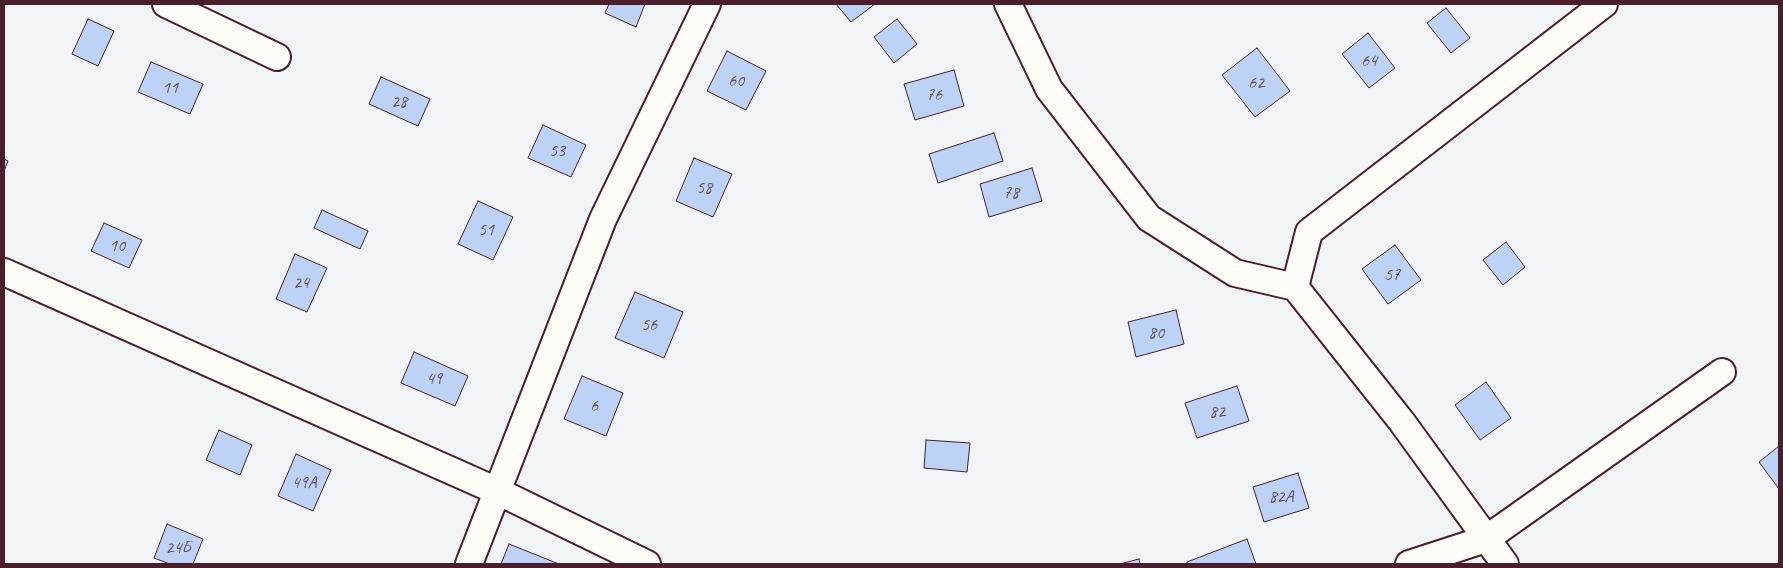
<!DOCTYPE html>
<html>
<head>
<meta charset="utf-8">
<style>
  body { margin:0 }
  #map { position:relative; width:1783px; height:568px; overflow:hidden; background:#f0f4f7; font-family:Caveat,sans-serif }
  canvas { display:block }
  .frame { position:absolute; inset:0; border:5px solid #4a1f2b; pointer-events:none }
</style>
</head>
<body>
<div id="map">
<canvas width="1783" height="568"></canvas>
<div class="frame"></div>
</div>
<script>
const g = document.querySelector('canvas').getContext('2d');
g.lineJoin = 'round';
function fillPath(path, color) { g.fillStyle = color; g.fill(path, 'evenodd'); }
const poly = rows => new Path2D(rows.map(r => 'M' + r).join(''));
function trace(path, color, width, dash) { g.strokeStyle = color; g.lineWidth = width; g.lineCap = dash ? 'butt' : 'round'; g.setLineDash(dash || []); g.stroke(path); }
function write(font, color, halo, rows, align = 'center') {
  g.font = font + ' Caveat,sans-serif'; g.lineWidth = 4; g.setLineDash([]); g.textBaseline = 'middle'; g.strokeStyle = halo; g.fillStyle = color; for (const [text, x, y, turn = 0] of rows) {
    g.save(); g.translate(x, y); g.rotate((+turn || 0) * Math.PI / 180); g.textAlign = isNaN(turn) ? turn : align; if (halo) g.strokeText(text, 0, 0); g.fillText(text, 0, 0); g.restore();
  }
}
const building = poly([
  [609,4,645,4,636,27,605,13,609,4],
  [836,4,875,4,851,22,836,4],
  [1446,8,1470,38,1451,53,1427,23,1446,8],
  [88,19,114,31,98,66,72,54,88,19],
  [897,19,917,44,894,63,874,37,897,19],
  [1368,33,1395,68,1369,88,1342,54,1368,33],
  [1257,48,1290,91,1255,117,1222,75,1257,48],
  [727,51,766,71,746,110,707,91,727,51],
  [151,62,203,84,190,114,138,92,151,62],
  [954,70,964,106,915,120,904,84,954,70],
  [381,77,430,99,418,126,369,104,381,77],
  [543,125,586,145,571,177,528,158,543,125],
  [994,133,1003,161,938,183,929,154,994,133],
  [694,158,732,174,713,217,676,201,694,158],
  [4,159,8,161,4,171,4,159],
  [1032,168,1042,201,989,217,980,184,1032,168],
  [478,201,513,217,493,260,458,244,478,201],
  [322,210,368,231,360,249,314,228,322,210],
  [104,223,142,240,129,268,91,251,104,223],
  [1506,242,1525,267,1503,285,1483,260,1506,242],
  [1395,245,1421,280,1388,304,1362,269,1395,245],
  [295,254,327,268,307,312,276,299,295,254],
  [635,292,683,312,664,358,615,338,635,292],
  [1176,310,1184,344,1136,357,1128,322,1176,310],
  [414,352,468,376,455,406,401,383,414,352],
  [582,376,623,393,606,436,564,419,582,376],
  [1486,382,1511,418,1480,440,1455,405,1486,382],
  [1237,386,1249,421,1197,438,1185,403,1237,386],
  [219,430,252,445,240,475,206,460,219,430],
  [926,440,970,443,967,472,924,468,926,440],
  [1779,446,1779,489,1759,462,1779,446],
  [296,454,331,470,313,511,278,496,296,454],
  [1298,473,1309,508,1264,522,1253,487,1298,473],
  [167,524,203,539,193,564,170,564,154,558,167,524],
  [1247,539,1256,564,1187,564,1187,562,1247,539],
  [509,544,559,564,501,564,509,544],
  [1139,559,1140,564,1120,564,1139,559]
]);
fillPath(building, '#bcd2f6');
trace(building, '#4a1f2b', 1);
const minor = poly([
  [166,4,277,57],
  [1008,4,1049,89,1149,218,1235,273,1295,287,1402,422,1505,564],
  [4,272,497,491,647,564],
  [1295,287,1309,232,1604,4],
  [469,564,603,219,707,4],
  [1409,564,1486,539,1722,372]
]);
trace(minor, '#4a1f2b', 30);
trace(minor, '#fdfcf7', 26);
write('18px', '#664c5e', null, [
  ["64",1369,61],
  ["60",736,81],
  ["62",1256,83],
  ["11",170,88],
  ["76",934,95],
  ["28",399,102],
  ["53",557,151],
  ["58",704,188],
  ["78",1011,193],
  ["51",486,230],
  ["10",117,246],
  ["57",1392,275],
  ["24",301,283],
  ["56",649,325],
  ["80",1156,333],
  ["49",434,379],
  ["6",594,406],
  ["82",1217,412],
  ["49А",304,483],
  ["82А",1281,497],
  ["24Б",178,548]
]);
</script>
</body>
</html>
